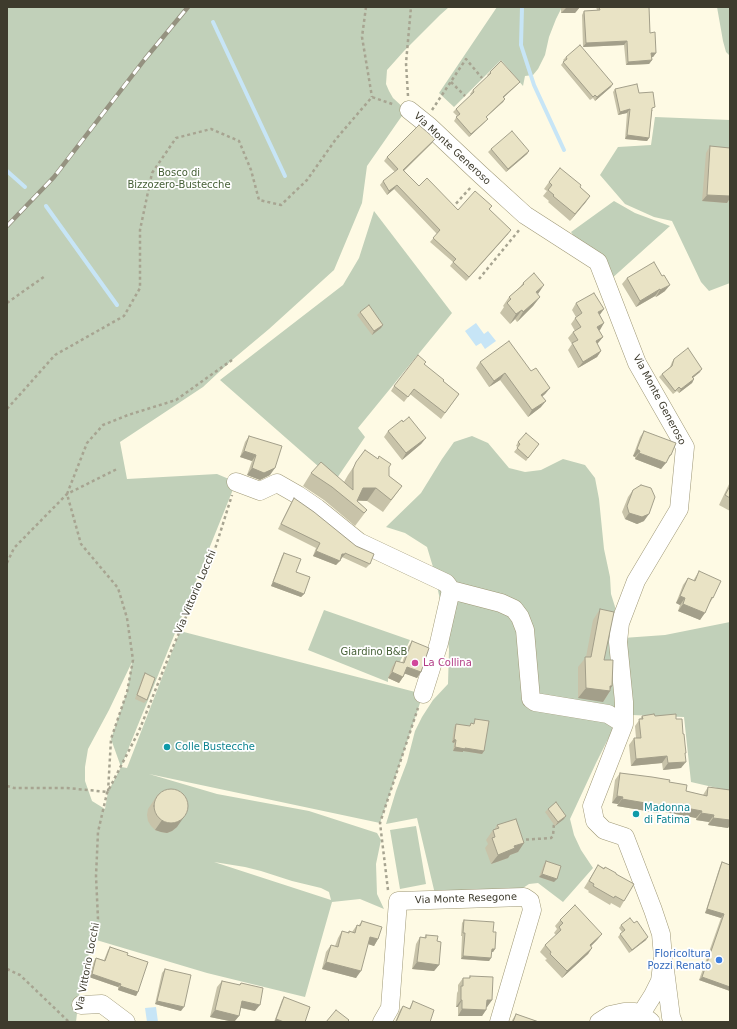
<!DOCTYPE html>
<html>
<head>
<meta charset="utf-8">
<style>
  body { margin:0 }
  #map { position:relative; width:737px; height:1029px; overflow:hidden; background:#fefae4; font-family:"DejaVu Sans",sans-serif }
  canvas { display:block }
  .frame { position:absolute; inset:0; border:8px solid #3e3b2d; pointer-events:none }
</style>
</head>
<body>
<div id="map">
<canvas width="737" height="1029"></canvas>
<div class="frame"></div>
</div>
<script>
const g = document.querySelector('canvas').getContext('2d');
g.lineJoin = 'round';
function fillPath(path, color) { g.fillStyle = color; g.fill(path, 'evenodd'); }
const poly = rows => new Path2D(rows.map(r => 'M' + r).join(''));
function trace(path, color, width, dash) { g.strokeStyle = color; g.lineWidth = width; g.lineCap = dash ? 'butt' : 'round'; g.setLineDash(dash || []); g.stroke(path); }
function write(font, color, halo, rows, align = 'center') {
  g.font = font + ' "DejaVu Sans",sans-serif'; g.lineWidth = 3.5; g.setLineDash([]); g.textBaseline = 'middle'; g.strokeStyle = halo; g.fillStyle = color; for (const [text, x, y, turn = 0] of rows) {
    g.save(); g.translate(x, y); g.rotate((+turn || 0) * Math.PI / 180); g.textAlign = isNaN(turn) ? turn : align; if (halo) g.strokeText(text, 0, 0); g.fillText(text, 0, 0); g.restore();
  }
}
fillPath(poly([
  [7,7,449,7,440,15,404,51,387,70,386,84,389,91,393,98,406,110,367,166,362,203,334,270,269,329,232,360,203,387,120,442,127,479,217,474,236,482,121,767,127,768,180,631,423,694,380,823,149,774,217,794,309,811,377,833,381,840,376,864,377,894,384,909,360,899,332,902,305,997,207,973,93,939,80,987,76,1022,7,1022],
  [132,662,127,692,111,739,121,767,108,792,105,809,92,801,85,781,85,767,88,749,109,710],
  [214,862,245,867,261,871,292,881,321,888,329,892,331,900],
  [497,7,562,7,556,19,549,37,545,55,538,69,533,75,525,76,523,86,501,60,454,107,439,93],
  [717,7,730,7,730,56,726,52,723,41],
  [655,117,730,120,730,283,709,291,701,282,672,221,654,217,625,204,600,175,618,147,651,145],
  [614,201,635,213,670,226,610,280,579,243,571,232],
  [374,211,452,313,358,428,365,437,335,481,220,380,343,285,359,258],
  [472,436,488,443,509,468,525,472,541,470,563,459,585,465,595,478,599,499,604,549,610,577,611,594,616,610,611,632,615,706,614,727,596,763,570,819,574,835,581,850,593,868,563,902,538,883,529,884,517,892,435,894,417,818,386,824,396,791,407,762,415,731,422,717,433,700,448,684,449,649,446,628,433,567,427,547,405,533,386,527,421,493,442,459,454,442],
  [324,610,410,640,397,668,388,678,388,682,308,650],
  [730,622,730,791,691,782,684,717,632,715,623,638,665,635],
  [416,826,426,884,400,889,390,830]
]), '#c1d0b9');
fillPath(poly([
  [476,323,484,334,488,331,496,341,485,349,481,343,476,346,465,331],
  [156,1007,158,1022,147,1022,145,1008]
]), '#c7e5f6');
trace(poly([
  [522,7,521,45,534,85,564,150],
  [213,22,285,176],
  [7,171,25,187],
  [46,206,117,305]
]), '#c7e5f6', 4);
const minor = poly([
  [409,110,429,126,481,175,525,215,598,262,637,363,685,447,679,509,636,581,620,623,618,642,624,702,624,724,592,806,595,821,604,830,625,837,653,910,661,934,663,957,660,981,653,995,641,1014],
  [236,482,260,491,277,483,298,495,317,508,359,542,446,583,449,587,451,590,439,643,423,694],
  [451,590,501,603,514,609,520,617,525,630,531,699,535,702,608,714,624,724],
  [665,970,671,1017,673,1022],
  [81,1005,102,1004,126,1022],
  [382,1022,390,1008,398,901,524,897,530,901,532,910,499,1022],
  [599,1022,610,1015,624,1012,635,1012,641,1014,651,1022]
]);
trace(minor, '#9f9876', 19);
trace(poly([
  [366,7,362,37,372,97],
  [451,82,465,96],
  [408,96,406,63,411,7],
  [432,110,466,59,482,78],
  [452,208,472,186],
  [479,279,520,229],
  [7,303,45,276],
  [7,409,55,355,124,316,140,288,140,230,152,173,176,138,211,129,239,141,251,170,259,200,281,205,307,180,336,139,372,97,395,105],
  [7,563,14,548,67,494,117,469],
  [7,786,14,788,67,788,108,792,111,739,127,692,133,660,127,618,118,588,81,544,67,494,87,443,103,425,128,415,176,400,232,360],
  [520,840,551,838,553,836,554,823],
  [388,890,380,823,418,708],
  [7,969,20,975,69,1022],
  [84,990,98,919,96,876,98,832,107,793,139,731,169,656,192,603,210,565,232,495]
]), '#a7a491', 2.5, [3, 3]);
trace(minor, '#fff', 18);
const rail = poly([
  [7,226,54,177,145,59,188,7]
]);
trace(rail, '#959280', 4.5);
trace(rail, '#fff', 3, [9]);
fillPath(poly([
  [561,7,580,7,575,13,561,13],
  [596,7,649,7,650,33,656,53,653,57,652,57,652,60,649,64,626,65,624,45,583,47,582,15,584,11,597,10],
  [566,57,611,87,595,101,593,98,590,100,561,65,564,61,563,60],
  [490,72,520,82,517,85,504,97,505,99,503,102,486,117,485,122,469,137,454,121,457,116,453,112,456,109,471,95,470,94,473,90,488,76,487,75],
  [615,89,639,93,653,111,652,111,649,138,647,141,625,139,627,113,618,115,613,92],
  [432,143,404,171,419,186,458,210,492,206,489,210,508,234,466,281,450,266,453,262,430,242,437,234,394,189,387,195,380,185,383,181,395,172,384,161,387,157],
  [710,146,730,148,730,198,727,203,702,201,706,153],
  [491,149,529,151,527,154,506,172,488,152],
  [549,182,580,187,590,196,570,221,548,202,549,201,543,196,547,191,544,189],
  [662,276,665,291,656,297,655,296,636,307,622,284,627,278],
  [523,283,540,297,533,306,517,322,515,319,510,324,500,313,504,307,503,306,509,297,520,287],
  [576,303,600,315,600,330,599,330,603,337,597,344,601,351,597,357,578,368,568,350,572,344,568,338,573,332,575,331,571,324,576,317,572,310],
  [360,312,383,325,381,328,372,335,357,315],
  [674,359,700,372,693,378,694,379,692,383,679,393,677,391,673,394,659,377,662,374,670,367,672,362],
  [480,362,531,371,550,388,545,394,542,397,541,407,528,417,500,380,489,387,476,368],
  [424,364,443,381,459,394,441,419,410,394,404,402,391,391,394,386],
  [403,422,426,438,421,444,402,460,384,437,388,431],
  [644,431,671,455,661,469,635,459,635,457,633,456,640,437],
  [249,436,270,475,260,480,247,475,252,461,240,457,245,442],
  [518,442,539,444,526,461,514,452,518,447,516,446],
  [365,450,378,459,379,456,389,467,389,476,402,486,383,512,367,501,357,501,367,510,355,526,324,500,303,486,311,473,344,482,348,475],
  [730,482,730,511,719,505],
  [633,490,644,521,637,524,625,519,622,512,628,497],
  [294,498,370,564,366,568,342,557,341,559,340,559,336,565,313,556,316,548,278,529,291,503],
  [284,553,296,572,304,594,301,597,271,586,282,556],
  [699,571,713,598,709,604,700,620,678,611,680,605,676,603,683,585,688,578,693,581],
  [600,609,604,660,612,686,610,689,610,691,603,702,578,698,578,667,586,657,593,620],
  [412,641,421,672,417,678,405,673,403,677,399,683,388,678,392,667,396,661,402,663,408,647],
  [145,673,147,700,144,703,135,699,143,676],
  [642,716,655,716,676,719,685,754,681,768,663,770,662,763,631,766,629,745,634,738,636,738,635,726],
  [475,719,484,751,482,754,463,751,463,752,453,751,454,743,452,742,454,727,456,724,469,726,471,723,473,724],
  [620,773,669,782,686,791,703,795,708,787,730,790,730,825,728,828,708,825,709,822,696,820,696,818,660,811,658,813,617,806,618,804,612,803,615,780],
  [158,794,177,827,172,831,167,833,161,832,155,830,151,826,148,821,147,815,148,809],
  [548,809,564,819,555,826,545,812],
  [497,825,524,843,518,852,510,855,508,858,491,864,485,848,488,844,486,840,493,830,494,830],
  [546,861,554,882,539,877,544,864],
  [722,862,730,865,730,991,699,980,721,918,705,913,720,866],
  [598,865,616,874,624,901,620,908,611,903,610,905,588,892,589,891,584,888],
  [464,920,493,932,495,949,493,952,491,952,491,958,489,961,461,959,462,936,461,936,462,923],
  [560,920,602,934,597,940,591,946,592,948,588,954,562,978,545,960,547,959,540,952,545,945,556,935,554,933,557,929,555,926],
  [362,921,378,939,374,946,368,944,356,978,322,969,326,952,331,945,335,946,338,938,342,931,348,933,349,931,352,932,357,925,359,925],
  [634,923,646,940,629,953,618,937,622,932,619,928,621,925],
  [426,935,437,941,439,965,434,971,412,969,416,944,420,937,424,938],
  [110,947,127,955,138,992,136,996,118,990,118,987,89,977,94,961,96,958,104,960,108,950],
  [165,969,181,1011,155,1004,162,973],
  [470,976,492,1000,487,1007,486,1007,486,1010,482,1016,458,1016,458,1007,456,1007,457,993,458,991,458,985,463,978,469,978],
  [222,981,239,985,241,983,255,1011,241,1008,239,1016,234,1022,210,1017,217,987],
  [284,997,305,1022,274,1022,282,1000],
  [413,1001,430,1022,431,1022,395,1022,400,1010,403,1006,409,1009],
  [516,1014,539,1022,511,1022]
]), '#c8c3a9');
fillPath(poly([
  [580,7,575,13,561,13,566,8],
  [627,41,624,45,583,47,586,43],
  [651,53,656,53,653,57,649,57],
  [652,60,649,64,626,65,628,62],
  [520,82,517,85,501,100,503,97],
  [613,84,611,87,595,101,597,97],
  [505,99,503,102,483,120,486,117],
  [630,109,627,113,618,115,620,112],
  [488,119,485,122,469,137,471,134],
  [627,135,649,138,647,141,625,139],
  [435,139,432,143,400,174,403,170],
  [529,151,527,154,506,172,508,169],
  [397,185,394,189,387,195,389,191],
  [707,195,730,196,730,198,727,203,702,201],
  [590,196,586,202,570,221,575,214],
  [511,230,508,234,466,281,469,277],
  [544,285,538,294,536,292],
  [670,285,665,291,656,297,660,290],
  [660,289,655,296,636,307,640,301],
  [540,297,533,306,517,322,523,312],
  [604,309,599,316,598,312],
  [522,310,515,319,510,324,516,314],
  [604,323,600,330,593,334,597,327],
  [383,325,381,328,372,335,374,331],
  [603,337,598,343,591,347,596,341],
  [601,351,597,357,578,368,583,362],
  [702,369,700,372,690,380,692,377],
  [505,373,500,380,489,387,494,381],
  [694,379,692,383,679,393,681,389],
  [550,388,545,394,536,401,541,395],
  [546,401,541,407,528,417,532,410],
  [426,438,421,444,402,460,406,453],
  [637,449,640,451,635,457,633,456],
  [244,451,256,455,252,461,240,457],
  [639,453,666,463,661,469,635,459],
  [252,468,275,468,270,475,260,480,247,475],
  [363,488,376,488,367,501,354,500],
  [629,513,649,514,644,521,637,524,625,519],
  [316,551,340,561,336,565,313,556],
  [342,554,345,554,341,559,339,558],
  [273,582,304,594,301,597,271,586],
  [680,596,685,598,680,605,676,603],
  [683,604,705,613,700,620,678,611],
  [407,667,421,672,417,678,403,673],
  [392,672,403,677,399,683,388,678],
  [610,686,612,686,609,691,610,691,603,702,578,698,586,688],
  [454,739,456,740,454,743,452,742],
  [455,747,465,748,484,751,482,754,463,751,463,752,453,751],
  [667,756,662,763,631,766,636,759],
  [686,762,681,768,663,770,668,763],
  [617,796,623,797,618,804,612,803],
  [622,799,664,804,702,811,696,818,660,811,658,813,617,806],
  [701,813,714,815,709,822,696,820],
  [566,816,564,819,555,826,558,822],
  [184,817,177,827,172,831,167,833,161,832,155,830,162,820],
  [713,818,730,820,730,825,728,828,708,825],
  [524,843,518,852,510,855,508,858,491,864,498,855,514,846],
  [542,874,557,879,554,882,539,877],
  [707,909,724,914,721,918,705,913],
  [602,934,597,940,585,952,590,945],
  [370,937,378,939,374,946,365,943],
  [648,937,646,940,629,953,632,950],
  [592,948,588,954,562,978,567,971],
  [492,949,495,949,493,952,489,952],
  [463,956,491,958,489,961,461,959],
  [326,962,361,971,356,978,322,969],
  [417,962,439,965,434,971,412,969],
  [92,974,121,984,118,987,89,977],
  [702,977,730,987,730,991,699,980],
  [120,986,138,992,136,996,118,990],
  [461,1000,462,1000,458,1007,456,1007],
  [487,1000,492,1000,487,1007,482,1007],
  [157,1001,184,1007,181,1011,155,1004],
  [242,1001,260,1005,255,1011,238,1007],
  [462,1009,486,1010,482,1016,458,1016],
  [215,1010,239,1016,234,1022,210,1017],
  [276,1019,284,1022,274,1022]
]), '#a39f8a');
const building = poly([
  [566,7,580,7,566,8,566,7],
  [599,7,649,7,650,33,655,32,656,53,651,53,652,60,628,62,627,41,586,43,584,11,600,10,599,7],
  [580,45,613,84,597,97,595,95,593,97,563,62,567,59,566,57,580,45],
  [501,61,520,82,503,97,505,99,486,117,488,119,471,134,456,117,460,114,456,109,474,92,473,90,491,73,490,72,501,61],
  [637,84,639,93,653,92,655,107,652,108,649,138,627,135,630,109,620,112,615,89,637,84],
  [419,125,435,139,403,170,419,186,427,178,458,210,475,191,492,206,489,209,511,230,469,277,453,262,456,259,433,238,440,230,397,185,389,191,383,181,398,169,387,157,419,125],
  [512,131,529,151,508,169,491,149,512,131],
  [710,146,730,148,730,196,707,195,710,146],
  [560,168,581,185,580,187,590,196,575,214,553,196,554,195,548,190,552,185,549,182,560,168],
  [654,262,662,276,664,275,670,285,660,290,660,289,640,301,627,278,654,262],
  [534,273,544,285,536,292,540,297,523,312,522,310,516,314,507,303,511,299,509,297,524,284,523,283,534,273],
  [594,293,604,309,598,312,604,323,597,327,603,337,596,341,601,351,583,362,572,343,578,340,573,332,581,327,575,318,582,313,576,303,594,293],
  [369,305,383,325,374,331,360,312,369,305],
  [509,341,531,371,536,368,550,388,541,395,546,401,532,410,505,373,494,381,480,362,509,341],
  [688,348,702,369,692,377,694,379,681,389,679,387,675,391,662,374,672,366,674,359,688,348],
  [418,355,426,362,424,364,444,380,443,381,459,394,445,413,414,389,408,397,394,386,418,355],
  [409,417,426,438,406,453,388,431,402,420,403,422,409,417],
  [644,431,676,443,671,455,670,455,666,463,639,453,640,451,637,449,644,431],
  [526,433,539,444,528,458,517,448,520,444,518,442,526,433],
  [249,436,282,446,275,468,264,473,252,468,256,455,244,451,249,436],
  [365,450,378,459,379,456,391,464,389,467,389,476,402,486,391,500,376,488,363,488,357,501,367,510,364,513,332,487,311,473,321,462,353,490,353,469,356,462,365,450],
  [641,485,651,488,655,497,649,514,642,517,629,513,627,506,633,490,641,485],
  [730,486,730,498,725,495,730,486],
  [294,498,314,512,356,546,374,554,370,564,345,553,345,554,342,554,340,561,316,551,320,543,281,524,294,498],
  [284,553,301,559,296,572,310,577,304,594,273,582,284,553],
  [699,571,721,581,713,598,712,597,705,613,683,604,685,598,680,596,688,578,695,581,699,571],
  [600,609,614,612,604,660,613,660,612,686,610,686,610,691,586,688,585,657,591,657,600,609],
  [412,641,429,648,421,672,407,667,403,677,392,672,396,661,404,663,412,641],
  [145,673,155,678,147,700,137,695,145,673],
  [654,714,655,716,676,714,676,719,682,719,683,734,684,734,685,744,686,753,685,753,686,762,668,763,667,756,636,759,634,738,641,738,639,719,643,719,642,716,654,714],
  [475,719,489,721,484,751,465,748,465,749,455,747,456,740,454,739,456,724,470,726,471,723,474,724,475,719],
  [620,773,652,777,670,780,669,782,687,785,686,791,707,796,708,787,730,790,730,820,713,818,714,815,701,813,702,811,664,804,663,806,622,799,623,797,617,796,620,773],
  '154 806a17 17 0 1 1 34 0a17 17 0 1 1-34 0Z',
  [556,802,566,816,558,822,548,809,556,802],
  [516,819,524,843,514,846,515,848,498,855,492,838,495,837,493,830,499,828,497,825,516,819],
  [546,861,561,866,557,879,542,874,546,861],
  [722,862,730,865,730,987,702,977,724,914,707,909,722,862],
  [598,865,604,869,605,867,616,873,616,874,634,884,624,901,615,896,614,898,593,886,594,884,589,881,598,865],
  [575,905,602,934,590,945,592,948,567,971,550,954,551,952,545,945,561,930,559,927,563,923,560,920,575,905],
  [630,918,634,923,637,921,648,937,632,950,620,934,625,930,621,925,630,918],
  [464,920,494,922,493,932,496,932,495,949,492,949,491,958,463,956,465,933,463,933,464,920],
  [362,921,382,927,378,939,370,937,361,971,326,962,331,945,338,947,342,931,349,933,349,931,355,933,357,925,360,926,362,921],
  [426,935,438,936,437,941,441,942,439,965,417,962,420,937,426,938,426,935],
  [110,947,128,953,127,955,148,962,138,992,120,986,121,984,92,974,96,958,105,961,110,947],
  [165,969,191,975,184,1007,157,1001,165,969],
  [470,976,493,977,492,1000,487,1000,486,1010,462,1009,462,1000,461,1000,461,986,463,986,463,978,470,978,470,976],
  [222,981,240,985,241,983,263,988,260,1005,242,1001,239,1016,215,1010,222,981],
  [284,997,310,1007,305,1022,284,1022,276,1019,284,997],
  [413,1001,434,1010,430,1022,431,1022,396,1022,403,1006,410,1009,413,1001],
  [336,1010,349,1020,348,1021,349,1022,326,1022,336,1010],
  [516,1014,539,1022,513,1022,516,1014]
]);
fillPath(building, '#e9e3c5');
trace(building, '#a39f8a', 1);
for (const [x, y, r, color] of [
  [415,663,4,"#d1479c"],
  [167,747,4,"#0f9aa8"],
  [636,814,4,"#0f9aa8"],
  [719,960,4,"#3f7fe0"]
]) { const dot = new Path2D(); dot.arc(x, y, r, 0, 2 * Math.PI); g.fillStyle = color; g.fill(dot); trace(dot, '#fff', 1.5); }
write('10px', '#3e3b2d', '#fff', [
  ["Via Monte Generoso",452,149,43],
  ["Via Monte Generoso",659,400,62],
  ["Via Vittorio Locchi",196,592,-67],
  ["Via Monte Resegone",466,899,-2],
  ["Via Vittorio Locchi",88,967,-79]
]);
write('10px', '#466037', '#fff', [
  ["Bosco di",179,173],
  ["Bizzozero-Bustecche",179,185],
  ["Giardino B&B",374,652]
]);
write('10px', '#b23c85', '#fff', [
  ["La Collina",423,663]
], 'left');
write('10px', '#0d838f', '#fff', [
  ["Colle Bustecche",175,747],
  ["Madonna",644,808],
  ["di Fatima",644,820]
], 'left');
write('10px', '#366cbe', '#fff', [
  ["Floricoltura",711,954],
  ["Pozzi Renato",711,966]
], 'right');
</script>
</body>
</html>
